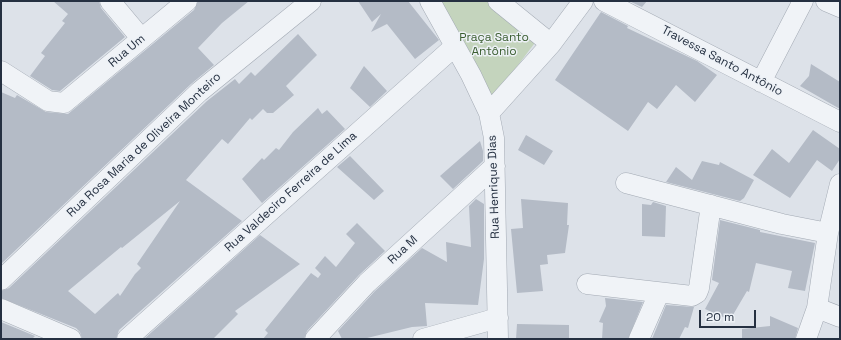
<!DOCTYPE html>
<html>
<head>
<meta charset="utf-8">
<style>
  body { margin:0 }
  #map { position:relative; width:841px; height:340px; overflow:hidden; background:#dde2e9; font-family:"Space Grotesk",sans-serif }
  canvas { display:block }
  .frame { position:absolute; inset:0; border:2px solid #253041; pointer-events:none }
  .scale { position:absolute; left:699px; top:310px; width:57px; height:18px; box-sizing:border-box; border:2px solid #253041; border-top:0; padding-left:5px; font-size:12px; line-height:14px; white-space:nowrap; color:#253041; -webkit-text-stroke:3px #edf1f6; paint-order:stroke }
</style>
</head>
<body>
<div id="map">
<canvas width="841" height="340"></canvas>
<div class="frame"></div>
<div class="scale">20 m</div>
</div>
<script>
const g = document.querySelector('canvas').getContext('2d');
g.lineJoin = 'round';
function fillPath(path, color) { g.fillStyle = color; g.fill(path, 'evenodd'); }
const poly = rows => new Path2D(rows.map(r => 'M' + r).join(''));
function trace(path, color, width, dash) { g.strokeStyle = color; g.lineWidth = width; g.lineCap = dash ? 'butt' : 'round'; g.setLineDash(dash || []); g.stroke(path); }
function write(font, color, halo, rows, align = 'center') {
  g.font = font + ' "Space Grotesk",sans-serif'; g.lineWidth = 3; g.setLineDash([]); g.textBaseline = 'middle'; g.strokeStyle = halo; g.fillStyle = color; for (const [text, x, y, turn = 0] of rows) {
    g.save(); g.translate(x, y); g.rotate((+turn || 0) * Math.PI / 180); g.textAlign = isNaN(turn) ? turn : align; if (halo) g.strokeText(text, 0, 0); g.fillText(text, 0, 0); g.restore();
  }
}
fillPath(poly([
  [434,1,488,1,537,40,491,101]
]), '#c4d4bd');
fillPath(poly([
  [53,1,99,1,101,8,125,37,60,91,52,90,30,76,45,56,41,53,65,23,62,21,68,14],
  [198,1,249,1,222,23,198,48,214,65,191,84,1,264,1,92,15,98,17,95,46,112,68,114,194,10],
  [358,1,408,1,439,40,415,59,387,24,371,32,381,14,372,22],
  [629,1,647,1,642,7],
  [601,12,628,26,627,28,697,61,717,75,695,102,676,85,657,109,648,102,628,131,555,80],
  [298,34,317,55,286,86,294,95,273,113,267,113,263,109,252,120,250,118,228,144,222,139,186,180,242,221,119,330,116,339,82,339,80,332,76,328,1,298,1,291,9,288,207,101,235,79,239,84,251,72,255,76],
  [180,201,137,264,141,268,135,274,120,296,118,293,95,314,68,291,121,247,122,248],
  [811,64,840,82,840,109,800,86,809,76],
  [364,66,387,91,370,107,350,88],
  [318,108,322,114,327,110,345,129,262,203,242,179,262,158,264,160,276,148,279,150,293,132],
  [813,130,840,149,840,159,832,171,817,160,790,198,753,175,772,149,789,163],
  [526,135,553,151,544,165,518,150],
  [480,141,483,151,483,161,453,189,440,176],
  [350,156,384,191,374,200,337,167],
  [702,161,719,165,720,162,754,180,744,198,740,201,666,182,676,167,692,180],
  [476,199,484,204,484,259,478,305,425,303,427,326,412,327,363,339,342,339,338,331,375,291,422,248,447,262,446,242,471,247,469,206],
  [521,199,568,203,567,225,569,225,565,253,547,255,548,264,540,265,543,291,517,293,511,229,523,228],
  [653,202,666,206,665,237,642,236,642,204,651,205],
  [720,220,760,230,760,232,815,243,805,291,788,288,792,271,756,263,749,292,747,291,730,320,705,309,719,283,712,280],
  [357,223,385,251,359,275,307,331,304,339,263,339,268,333,265,330,311,273,318,278,321,274,315,268,325,256,336,267,355,243,346,234],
  [260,235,300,264,235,311,238,314,213,339,144,339],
  [605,298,643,302,628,339,602,339,603,323,599,322,606,306],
  [666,305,694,307,688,328,685,327,679,339,652,339],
  [770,316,798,328,795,339,742,339,742,329,770,326],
  [1,322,35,336,32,339,1,339],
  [517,324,569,325,569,339,516,339]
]), '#b4bbc6');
const street = poly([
  [110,1,141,38],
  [430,1,471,75,489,113,494,138,498,339],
  [498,1,551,44],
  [604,1,840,122],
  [826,1,840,7],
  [1,71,48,101,64,103,187,1],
  [761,82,803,1],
  [489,113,551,44,583,1],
  [626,183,782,224,828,233],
  [1,280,199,92,311,1],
  [587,284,692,296,697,293,699,288,711,205],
  [817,308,840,317],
  [1,309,71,339],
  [127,339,455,46],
  [315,339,367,283,495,166],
  [423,339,498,318],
  [639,339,659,293],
  [806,339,817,308,828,233,840,184]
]);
trace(street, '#a2a9b3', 21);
trace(street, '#f0f3f7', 20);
write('12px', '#3b5e31', '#edf1f6', [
  ["Praça Santo",494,38],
  ["Antônio",494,52]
]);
write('12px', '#253041', '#edf1f6', [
  ["Rua Um",127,51,-40],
  ["Travessa Santo Antônio",722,61,28],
  ["Rua Rosa Maria de Oliveira Monteiro",144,145,-43],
  ["Rua Henrique Dias",494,187,-92],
  ["Rua Valdeciro Ferreira de Lima",291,192,-42],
  ["Rua M",403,250,-43]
]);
</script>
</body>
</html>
